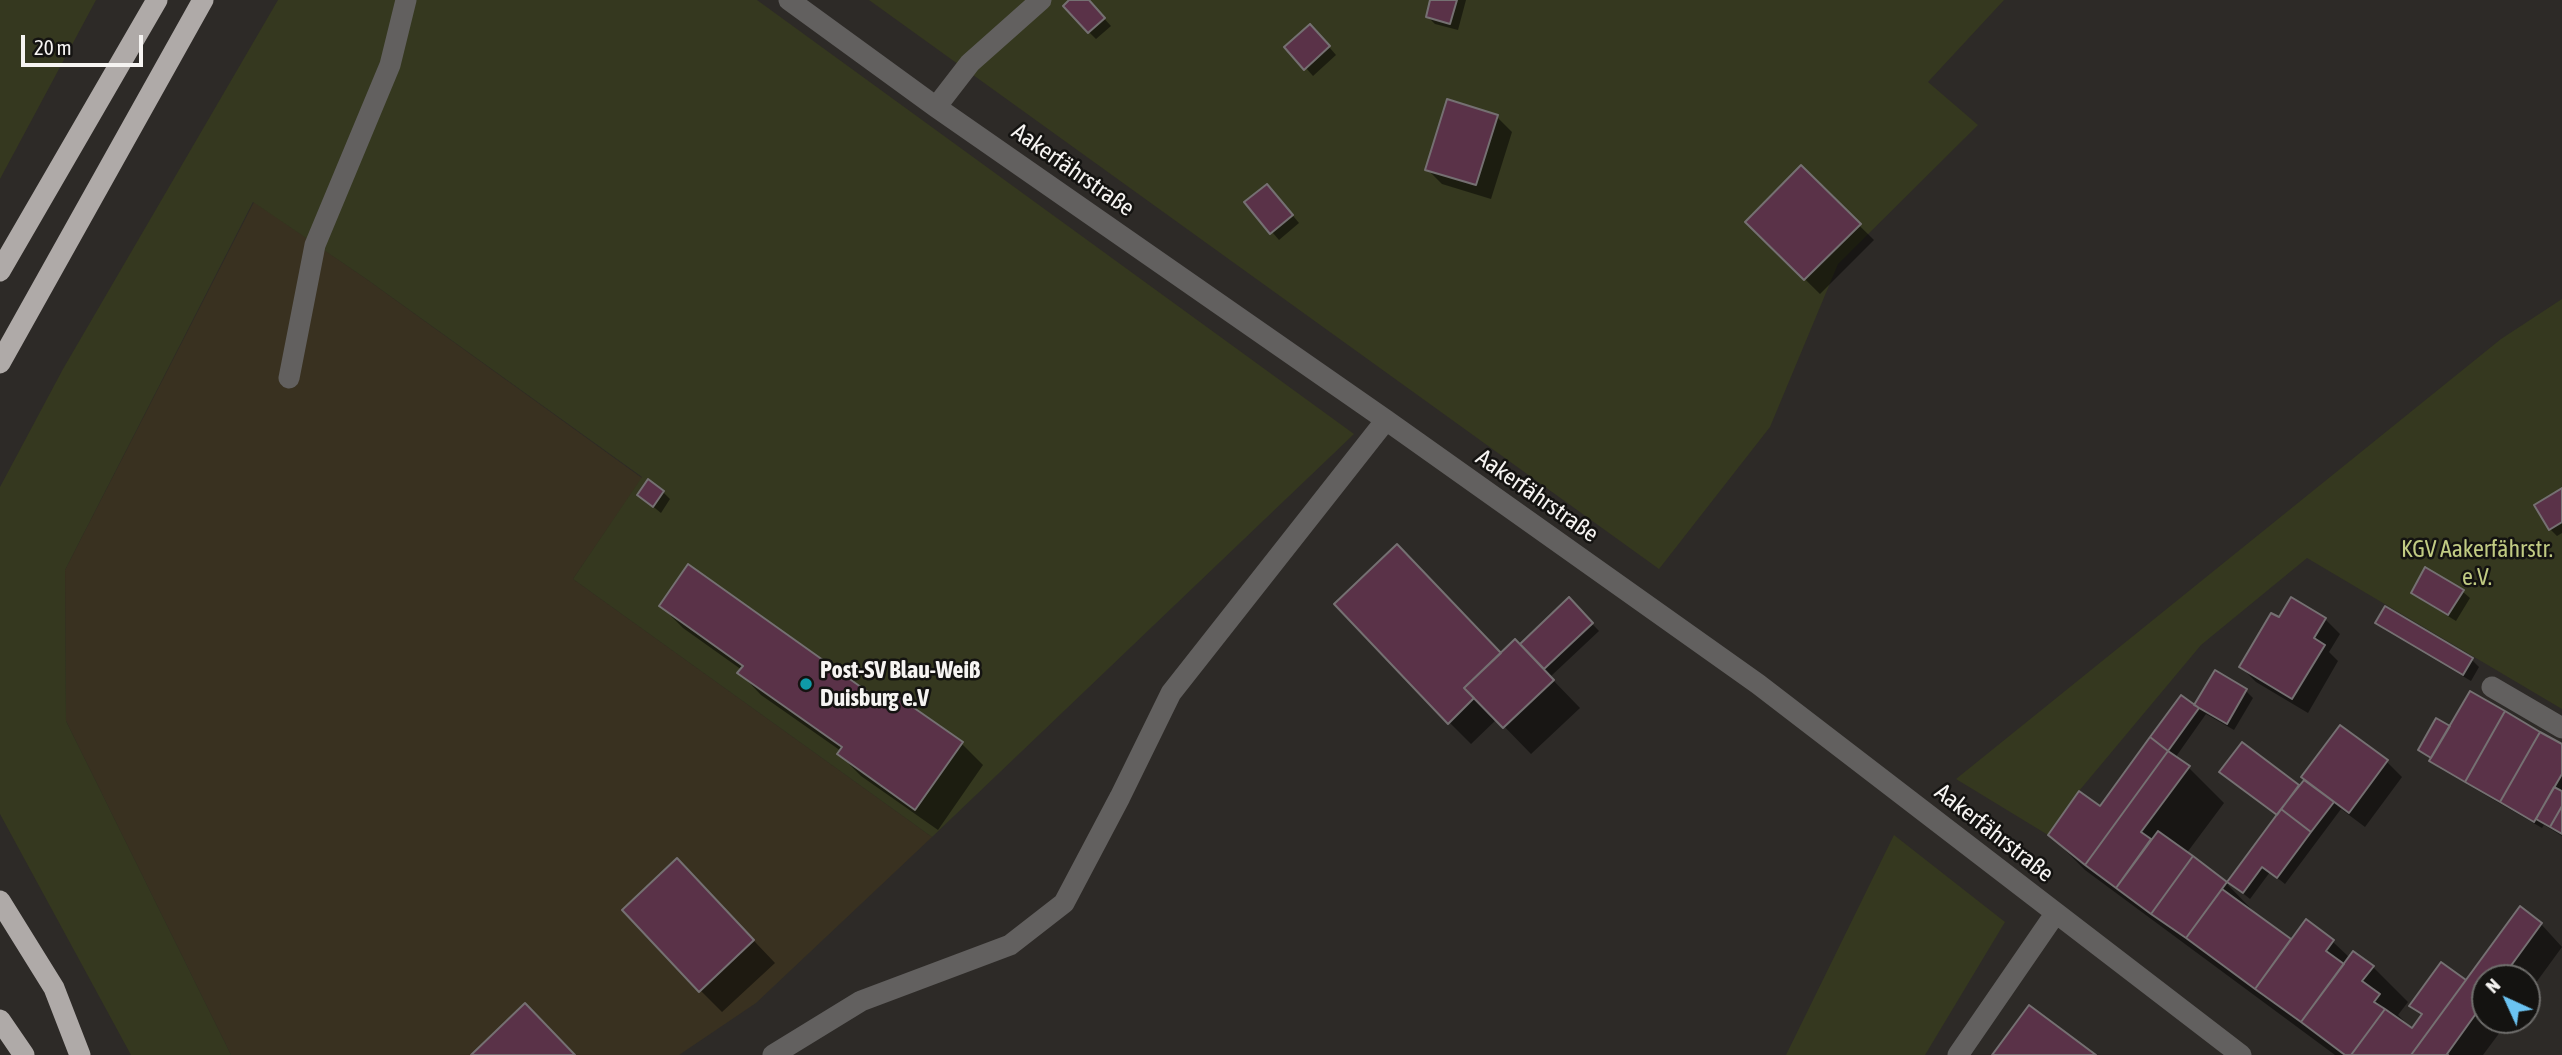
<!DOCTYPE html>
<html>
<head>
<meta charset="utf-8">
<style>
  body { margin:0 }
  #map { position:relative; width:2562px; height:1055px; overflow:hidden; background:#2d2a27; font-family:"Asap Condensed",sans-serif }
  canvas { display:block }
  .north { position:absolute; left:2471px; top:964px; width:70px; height:70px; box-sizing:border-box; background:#141311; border:2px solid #6e6d6b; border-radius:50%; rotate:315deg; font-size:19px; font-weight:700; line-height:28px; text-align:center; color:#f6f4f2 }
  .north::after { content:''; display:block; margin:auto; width:24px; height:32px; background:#6bc3f2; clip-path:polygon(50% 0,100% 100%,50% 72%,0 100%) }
  .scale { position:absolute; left:21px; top:35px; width:122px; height:32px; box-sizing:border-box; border:4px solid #f6f4f2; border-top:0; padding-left:9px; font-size:21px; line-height:24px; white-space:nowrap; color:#f6f4f2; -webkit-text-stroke:5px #141311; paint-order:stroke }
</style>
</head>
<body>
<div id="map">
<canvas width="2562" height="1055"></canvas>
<div class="north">N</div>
<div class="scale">20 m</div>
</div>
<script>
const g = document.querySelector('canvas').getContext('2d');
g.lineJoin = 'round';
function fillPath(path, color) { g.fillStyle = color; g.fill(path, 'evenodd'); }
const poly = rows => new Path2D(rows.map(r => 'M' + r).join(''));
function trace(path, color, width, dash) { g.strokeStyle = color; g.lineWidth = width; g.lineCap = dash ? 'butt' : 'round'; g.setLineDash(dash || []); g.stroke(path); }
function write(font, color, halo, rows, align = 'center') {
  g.font = font + ' "Asap Condensed",sans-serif'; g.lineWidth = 5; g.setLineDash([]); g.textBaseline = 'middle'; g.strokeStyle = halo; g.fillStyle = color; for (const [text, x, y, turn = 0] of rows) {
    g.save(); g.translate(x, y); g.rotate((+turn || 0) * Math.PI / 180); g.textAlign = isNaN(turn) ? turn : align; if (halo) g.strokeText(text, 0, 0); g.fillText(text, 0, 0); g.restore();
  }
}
fillPath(poly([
  [254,202,365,278,642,478,573,579,932,837,756,1003,679,1055,231,1055,66,721,65,570]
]), '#393120');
fillPath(poly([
  [0,0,96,0,0,179],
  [278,0,757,0,1354,434,932,837,573,579,642,477,365,278,253,202,65,570,66,721,231,1055,131,1055,0,814,0,487,63,369],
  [869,0,2004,0,1928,82,1978,125,1838,264,1770,427,1659,569],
  [2562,299,2562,709,2307,558,2201,645,2079,791,2048,835,1956,779,2501,339],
  [1894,835,2005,922,1925,1055,1786,1055]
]), '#35381f');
fillPath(poly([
  [1072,0,1087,0,1111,26,1096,39,1089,32],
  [1432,0,1466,0,1458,30,1435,24,1428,17],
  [1317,33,1336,55,1313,76,1306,68],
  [1497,117,1512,132,1491,199,1442,184,1427,169],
  [1801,168,1874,240,1820,294,1747,222],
  [1274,193,1299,223,1279,240,1247,203],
  [2562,490,2562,533,2557,536,2550,529],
  [663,492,670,499,661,513,639,495],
  [2462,591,2470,598,2456,621,2420,599,2413,592],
  [1569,600,1599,631,1550,677,1580,708,1531,754,1497,719,1471,744,1449,722,1501,655,1533,660,1535,657],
  [661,606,961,743,983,765,938,830,861,776,839,754,841,751,761,695,740,673,742,670,683,628],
  [2325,619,2340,634,2329,652,2338,661,2308,713,2256,682,2241,667,2280,620],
  [2377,623,2472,660,2479,667,2471,681,2385,630],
  [2246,691,2253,698,2234,730,2206,714,2175,758,2188,767,2224,803,2186,854,2227,884,2278,816,2221,772,2242,745,2299,788,2341,727,2387,762,2402,777,2365,827,2341,809,2285,884,2270,872,2250,899,2230,883,2228,885,2261,919,2291,942,2306,922,2333,942,2350,958,2373,967,2408,1002,2398,1015,2413,1030,2423,1016,2412,1005,2466,983,2521,909,2541,924,2562,947,2527,995,2527,978,2485,978,2485,1020,2509,1020,2483,1055,2335,1055,2085,870,2050,835,2100,809,2195,708],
  [2450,728,2562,746,2562,836,2544,825,2542,828,2439,768,2420,749],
  [699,883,775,963,722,1012,700,990]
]), '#0007');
const building = poly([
  [1069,0,1089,0,1105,18,1088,33,1063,6,1069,0],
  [1430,0,1457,0,1450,24,1426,17,1430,0],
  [1310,24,1330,46,1304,70,1284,47,1310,24],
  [1447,99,1498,115,1476,185,1425,170,1447,99],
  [1801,165,1861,224,1804,280,1745,222,1801,165],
  [1267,184,1293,215,1270,234,1244,202,1267,184],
  [648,479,664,491,653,507,637,495,648,479],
  [2562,488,2562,522,2549,530,2534,505,2562,488],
  [1397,544,1501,653,1464,688,1474,698,1448,724,1334,604,1397,544],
  [688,564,889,707,897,696,963,742,915,810,837,754,842,747,737,673,743,666,659,606,688,564],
  [2425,567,2464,590,2448,615,2411,593,2425,567],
  [1569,597,1593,623,1544,669,1520,644,1569,597],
  [2291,597,2326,618,2314,638,2325,645,2292,699,2239,667,2271,613,2279,617,2291,597],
  [2385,606,2473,658,2463,675,2375,623,2385,606],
  [1515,639,1554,680,1503,728,1464,688,1515,639],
  [2215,670,2247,689,2227,724,2194,705,2215,670],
  [2470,691,2505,711,2465,782,2429,761,2470,691],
  [2181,695,2199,708,2168,751,2150,737,2181,695],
  [2505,711,2540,732,2500,802,2465,782,2505,711],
  [2436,718,2450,726,2431,758,2418,750,2436,718],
  [2340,725,2388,760,2349,813,2301,777,2340,725],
  [2540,732,2562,744,2562,774,2534,822,2500,802,2540,732],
  [2150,737,2168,751,2085,865,2048,835,2079,791,2100,806,2150,737],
  [2242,742,2299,785,2277,815,2219,772,2242,742],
  [2168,751,2190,766,2141,832,2151,839,2116,888,2085,865,2168,751],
  [2304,780,2334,802,2311,832,2281,809,2304,780],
  [2554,787,2562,791,2562,806,2550,827,2536,819,2554,787],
  [2562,806,2562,834,2550,827,2562,806],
  [2281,809,2311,832,2277,878,2262,867,2243,893,2227,882,2281,809],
  [2158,831,2193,856,2151,914,2116,888,2158,831],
  [2193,856,2227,882,2186,938,2151,914,2193,856],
  [677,858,754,940,699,992,622,910,677,858],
  [2222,889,2291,939,2255,989,2186,938,2222,889],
  [2520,906,2542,923,2502,978,2485,978,2485,1001,2447,1054,2448,1055,2411,1055,2520,906],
  [2306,919,2334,940,2326,951,2344,964,2301,1022,2255,989,2306,919],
  [2353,951,2374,966,2362,981,2380,994,2374,1002,2385,1009,2351,1055,2345,1055,2301,1022,2353,951],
  [2441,962,2466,980,2411,1055,2351,1055,2385,1009,2412,1028,2422,1014,2409,1006,2441,962],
  [525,1003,575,1055,471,1055,525,1003],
  [2029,1005,2096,1055,1992,1055,2029,1005]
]);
fillPath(building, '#5a3248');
trace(building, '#757072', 2);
trace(poly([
  [789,0,936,107,1386,420,1758,684,2241,1055],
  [936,107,970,63,1041,0],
  [289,378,315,245,390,65,406,0],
  [2492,687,2562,728],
  [773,1055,861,1001,1010,945,1064,903,1120,797,1171,693,1386,420],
  [1958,1055,2055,914]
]), '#62605f', 21);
trace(poly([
  [0,271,157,0],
  [0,363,203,0],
  [0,901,54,988,80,1055],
  [0,1020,24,1055]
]), '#afaaa8', 21);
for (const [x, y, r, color] of [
  [806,684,7,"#0f9aa8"]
]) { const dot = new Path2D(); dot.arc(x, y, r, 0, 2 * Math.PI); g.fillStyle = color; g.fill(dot); trace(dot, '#141311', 2.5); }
write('24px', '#f6f4f2', '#141311', [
  ["Aakerfährstraße",1073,170,35],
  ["Aakerfährstraße",1537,496,35],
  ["Aakerfährstraße",1994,833,38]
]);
write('24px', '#c1cb83', '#141311', [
  ["KGV Aakerfährstr.",2477,549],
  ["e.V.",2477,577]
]);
write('bold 24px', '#f6f4f2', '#141311', [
  ["Post-SV Blau-Weiß",820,670],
  ["Duisburg e.V",820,698]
], 'left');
</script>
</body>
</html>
